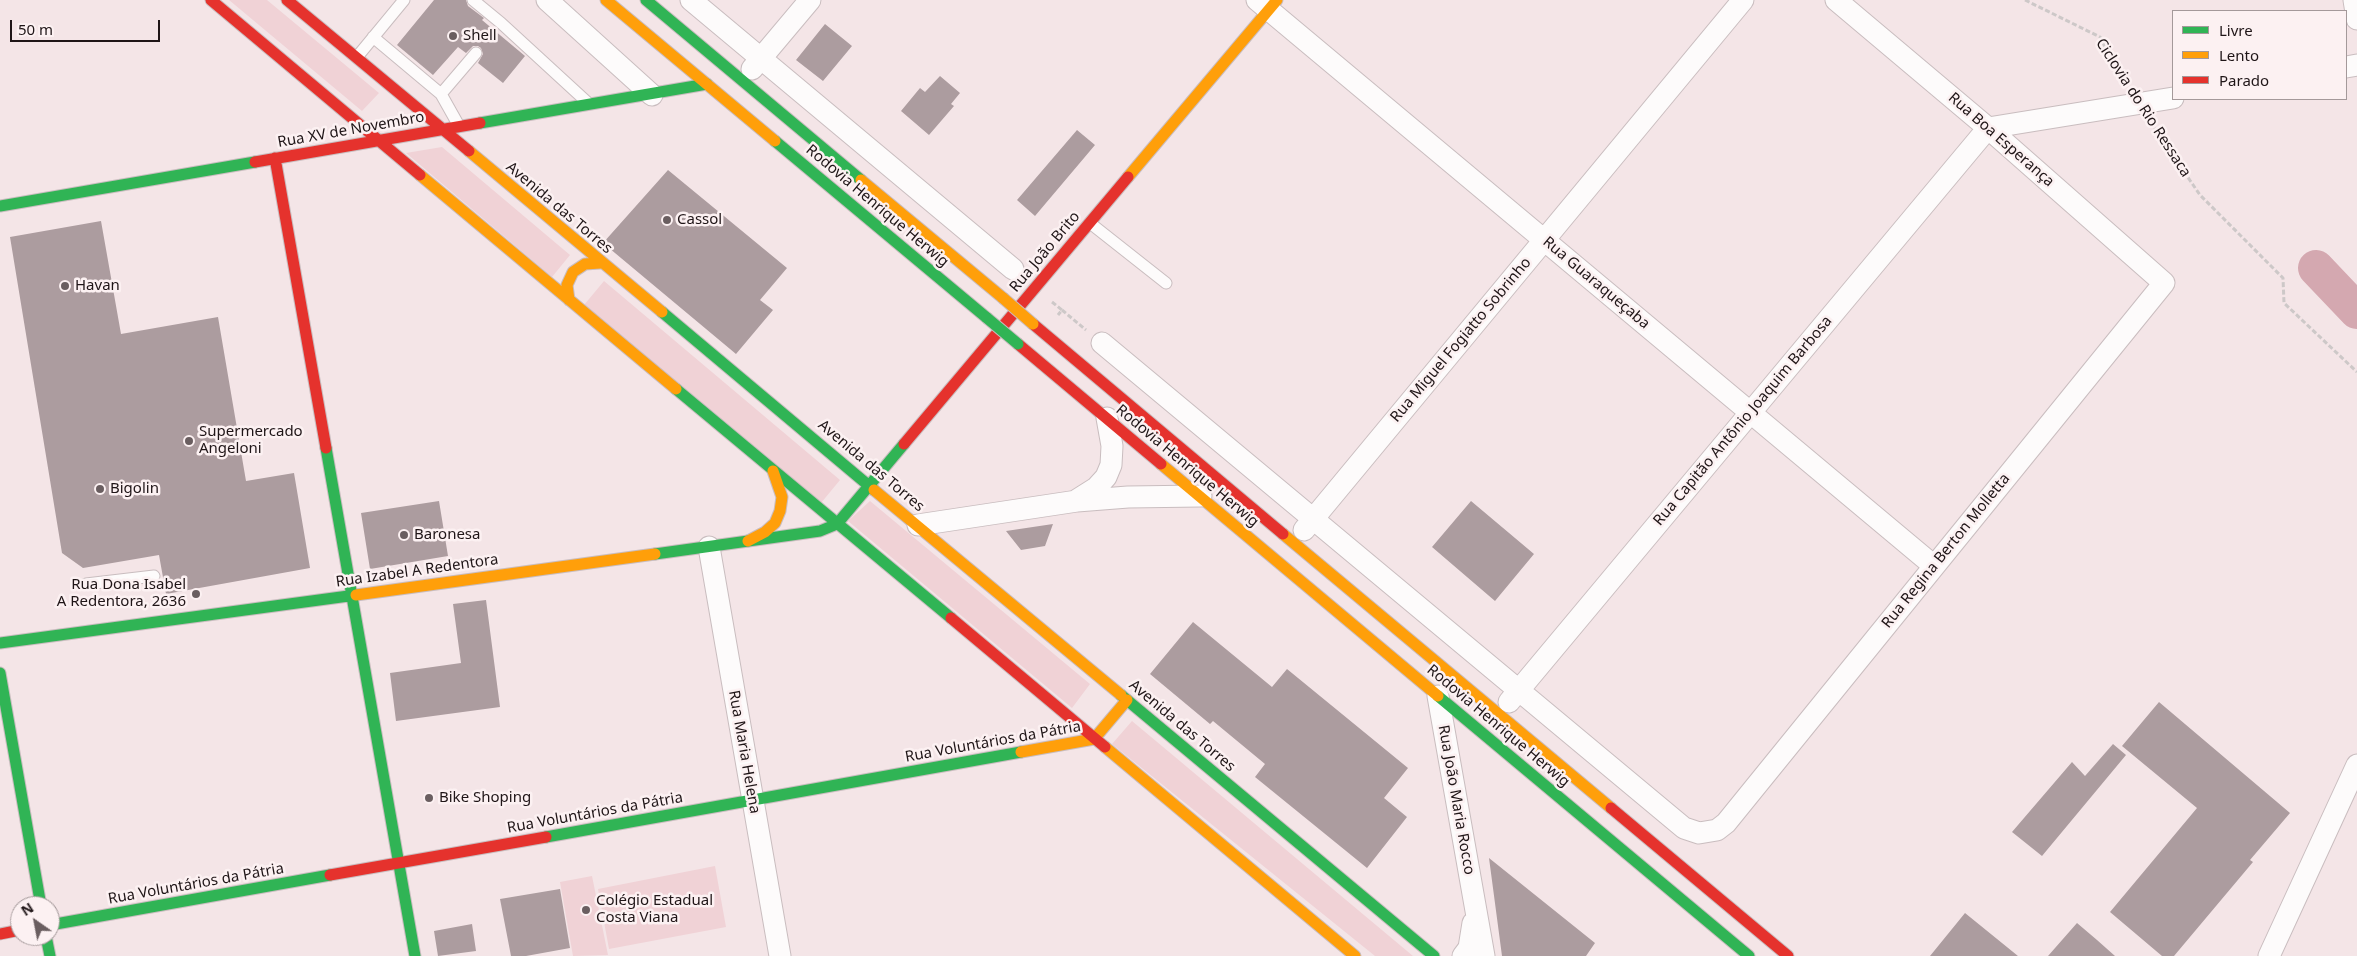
<!DOCTYPE html>
<html>
<head>
<meta charset="utf-8">
<style>
  body { margin:0 }
  #map { position:relative; width:2357px; height:956px; overflow:hidden; background:#f4e5e7; font-family:"Noto Sans",sans-serif }
  canvas { display:block }
  .legend { position:absolute; left:2172px; top:10px; width:175px; height:90px; box-sizing:border-box; background:#fcf1f2; border:1px solid #a4999a; margin:0; padding:6px 9px; list-style:none; font-size:15px; color:#1f1517 }
  .legend li { display:flex; align-items:center; gap:10px; height:25px }
  .legend b { width:25px; border:1px solid #a4999a }
  .north { position:absolute; left:10px; top:896px; width:50px; height:50px; box-sizing:border-box; background:#fcf1f2; border:1px solid #a4999a; border-radius:50%; rotate:327deg; font-size:14px; font-weight:700; line-height:20px; text-align:center; color:#1f1517 }
  .north::after { content:''; display:block; margin:auto; width:18px; height:22px; background:#6a5e60; clip-path:polygon(50% 0,100% 100%,50% 72%,0 100%) }
  .scale { position:absolute; left:10px; top:20px; width:150px; height:22px; box-sizing:border-box; border:2px solid #1f1517; border-top:0; padding-left:6px; font-size:15px; line-height:18px; white-space:nowrap; color:#1f1517; -webkit-text-stroke:4px #fcf1f2; paint-order:stroke }
</style>
</head>
<body>
<div id="map">
<canvas width="2357" height="956"></canvas>
<ul class="legend">
<li><b style="height:6px;background:#30b455"></b>Livre</li>
<li><b style="height:6px;background:#ff9f0a"></b>Lento</li>
<li><b style="height:6px;background:#e5322d"></b>Parado</li>
</ul>
<div class="north">N</div>
<div class="scale">50 m</div>
</div>
<script>
const g = document.querySelector('canvas').getContext('2d');
g.lineJoin = 'round';
function fillPath(path, color) { g.fillStyle = color; g.fill(path, 'evenodd'); }
const poly = rows => new Path2D(rows.map(r => 'M' + r).join(''));
function trace(path, color, width, dash) { g.strokeStyle = color; g.lineWidth = width; g.lineCap = dash ? 'butt' : 'round'; g.setLineDash(dash || []); g.stroke(path); }
function write(font, color, halo, rows, align = 'center') {
  g.font = font + ' "Noto Sans",sans-serif'; g.lineWidth = 5; g.setLineDash([]); g.textBaseline = 'middle'; g.strokeStyle = halo; g.fillStyle = color; for (const [text, x, y, turn = 0] of rows) {
    g.save(); g.translate(x, y); g.rotate((+turn || 0) * Math.PI / 180); g.textAlign = isNaN(turn) ? turn : align; if (halo) g.strokeText(text, 0, 0); g.fillText(text, 0, 0); g.restore();
  }
}
fillPath(poly([
  [229,0,267,0,379,93,362,111],
  [442,147,570,255,552,277,406,153],
  [604,281,840,480,821,503,584,305],
  [870,501,1090,684,1072,708,848,521],
  [1132,721,1413,956,1375,956,1112,744],
  [715,866,726,927,609,949,598,889],
  [592,876,608,955,573,956,560,882]
]), '#f0d2d6');
trace(poly([
  [2316,268,2357,311]
]), '#d4a8b0', 36);
fillPath(poly([
  [434,0,466,0,468,6,484,18,482,20,525,56,503,83,478,63,483,54,481,48,478,46,473,46,466,53,458,47,433,75,397,45],
  [825,24,852,46,823,81,796,60],
  [940,76,960,93,951,104,954,106,929,135,901,111,920,88,925,92],
  [1077,130,1095,145,1035,216,1017,200],
  [668,170,787,268,760,300,773,310,736,354,603,243],
  [101,221,121,334,218,317,246,481,294,473,310,568,166,594,159,555,83,568,62,553,10,237],
  [439,501,448,556,370,569,361,513],
  [1471,501,1534,554,1495,601,1432,547],
  [1053,524,1045,546,1021,550,1006,531],
  [486,600,500,707,396,721,390,673,461,663,453,604],
  [1193,622,1272,687,1287,669,1408,768,1384,798,1407,817,1367,868,1255,777,1265,764,1213,721,1210,724,1150,674],
  [2159,702,2290,813,2250,860,2253,862,2174,956,2162,956,2110,912,2197,808,2122,746],
  [2113,744,2126,755,2042,856,2012,832,2072,762,2085,776],
  [1489,858,1595,943,1586,956,1502,956],
  [560,889,570,948,526,956,511,956,500,899],
  [1965,913,2018,956,1930,956],
  [2077,923,2097,940,2115,956,2048,956],
  [472,924,476,951,438,956,434,931]
]), '#ac9c9f');
const lane = poly([
  [473,0,501,23,587,102],
  [373,37,441,94],
  [357,57,404,0],
  [459,126,441,94,476,53],
  [1090,223,1166,283],
  [86,584,154,576]
]);
const street = poly([
  [547,0,652,95],
  [691,0,1013,269],
  [1257,0,1934,566],
  [2354,0,2357,19],
  [2346,67,2357,65],
  [752,69,810,0],
  [1988,128,2173,98],
  [1102,343,1684,828,1699,833,1717,830,1726,823,2164,283,1988,128,1836,0],
  [1077,500,1096,488,1106,477,1111,465,1112,446,1107,418],
  [918,525,1077,501,1128,497,1201,496],
  [1304,530,1743,0],
  [709,547,780,956],
  [1438,696,1484,956],
  [1509,702,1988,128],
  [1463,956,1469,948,1473,923],
  [2269,956,2357,765]
]);
const fast = poly([
  [646,0,861,180],
  [480,123,707,84],
  [775,141,987,318],
  [0,206,255,162],
  [662,312,874,490],
  [676,389,951,618],
  [326,448,415,956],
  [655,554,820,531,837,524,904,444],
  [0,643,356,595],
  [0,673,41,906],
  [1121,695,1434,956],
  [1438,696,1749,956],
  [546,837,1021,752],
  [50,925,330,875],
  [46,936,50,956]
]);
const slow = poly([
  [606,0,775,141],
  [469,151,662,312],
  [420,175,676,389],
  [1128,177,1277,0],
  [861,180,1003,298],
  [569,300,567,285,573,272,585,264,600,263],
  [1161,464,1438,696],
  [874,490,1121,695],
  [1283,534,1611,808],
  [748,541,765,532,775,523,780,511,782,497,773,471],
  [356,595,655,554],
  [1105,747,1355,956],
  [1021,752,1094,739,1127,700]
]);
const jam = poly([
  [211,0,420,175],
  [287,0,469,151],
  [275,158,326,448],
  [255,162,480,123],
  [1033,324,1283,534],
  [1018,344,1161,464],
  [904,444,1128,177],
  [951,618,1105,747],
  [1611,808,1788,956],
  [330,875,546,837],
  [0,934,20,930]
]);
trace(lane, '#c9bdbf', 13);
trace(street, '#c9bdbf', 23);
trace(fast, '#c9bdbf', 13);
trace(slow, '#c9bdbf', 13);
trace(jam, '#c9bdbf', 13);
trace(poly([
  [2025,0,2100,37,2125,86],
  [2150,122,2200,195,2283,278,2284,303,2357,372],
  [1052,302,1062,310,1058,315],
  [1062,310,1086,330]
]), '#cdc8c8', 3, [5, 2.5]);
trace(lane, '#fdfbfb', 11);
trace(street, '#fdfbfb', 21);
trace(fast, '#30b455', 11);
trace(slow, '#ff9f0a', 11);
trace(jam, '#e5322d', 11);
const fastBridge = poly([
  [987,318,1018,344]
]);
const slowBridge = poly([
  [1003,298,1033,324]
]);
trace(fastBridge, '#c9bdbf', 13, []);
trace(slowBridge, '#c9bdbf', 13, []);
trace(fastBridge, '#30b455', 11);
trace(slowBridge, '#ff9f0a', 11);
for (const [x, y, r, color] of [
  [453,36,5,"#6a5e60"],
  [667,220,5,"#6a5e60"],
  [65,286,5,"#6a5e60"],
  [189,441,5,"#6a5e60"],
  [100,489,5,"#6a5e60"],
  [404,535,5,"#6a5e60"],
  [196,594,5,"#6a5e60"],
  [429,798,5,"#6a5e60"],
  [586,910,5,"#6a5e60"]
]) { const dot = new Path2D(); dot.arc(x, y, r, 0, 2 * Math.PI); g.fillStyle = color; g.fill(dot); trace(dot, '#fcf1f2', 2); }
write('15px', '#1f1517', '#fcf1f2', [
  ["Shell",463,36],
  ["Cassol",677,220],
  ["Havan",75,286],
  ["Supermercado",199,432],
  ["Angeloni",199,449],
  ["Bigolin",110,489],
  ["Baronesa",414,535],
  ["Rua Dona Isabel",186,585,"right"],
  ["A Redentora, 2636",186,602,"right"],
  ["Bike Shoping",439,798],
  ["Colégio Estadual",596,901],
  ["Costa Viana",596,918]
], 'left');
write('15px', '#1f1517', '#fcf1f2', [
  ["Ciclovia do Rio Ressaca",2143,108,57],
  ["Rua XV de Novembro",351,130,-10],
  ["Rua Boa Esperança",2001,140,41],
  ["Rodovia Henrique Herwig",877,206,40],
  ["Avenida das Torres",559,208,40],
  ["Rua João Brito",1045,252,-50],
  ["Rua Guaraqueçaba",1596,283,40],
  ["Rua Miguel Fogiatto Sobrinho",1461,340,-50],
  ["Rua Capitão Antônio Joaquim Barbosa",1743,421,-50],
  ["Avenida das Torres",871,466,40],
  ["Rodovia Henrique Herwig",1187,466,40],
  ["Rua Regina Berton Molletta",1946,551,-51],
  ["Rua Izabel A Redentora",417,571,-8],
  ["Avenida das Torres",1182,726,40],
  ["Rodovia Henrique Herwig",1498,726,40],
  ["Rua Voluntários da Pátria",993,742,-10],
  ["Rua Maria Helena",744,752,80],
  ["Rua João Maria Rocco",1456,800,80],
  ["Rua Voluntários da Pátria",595,813,-10],
  ["Rua Voluntários da Pátria",196,884,-10]
]);
</script>
</body>
</html>
